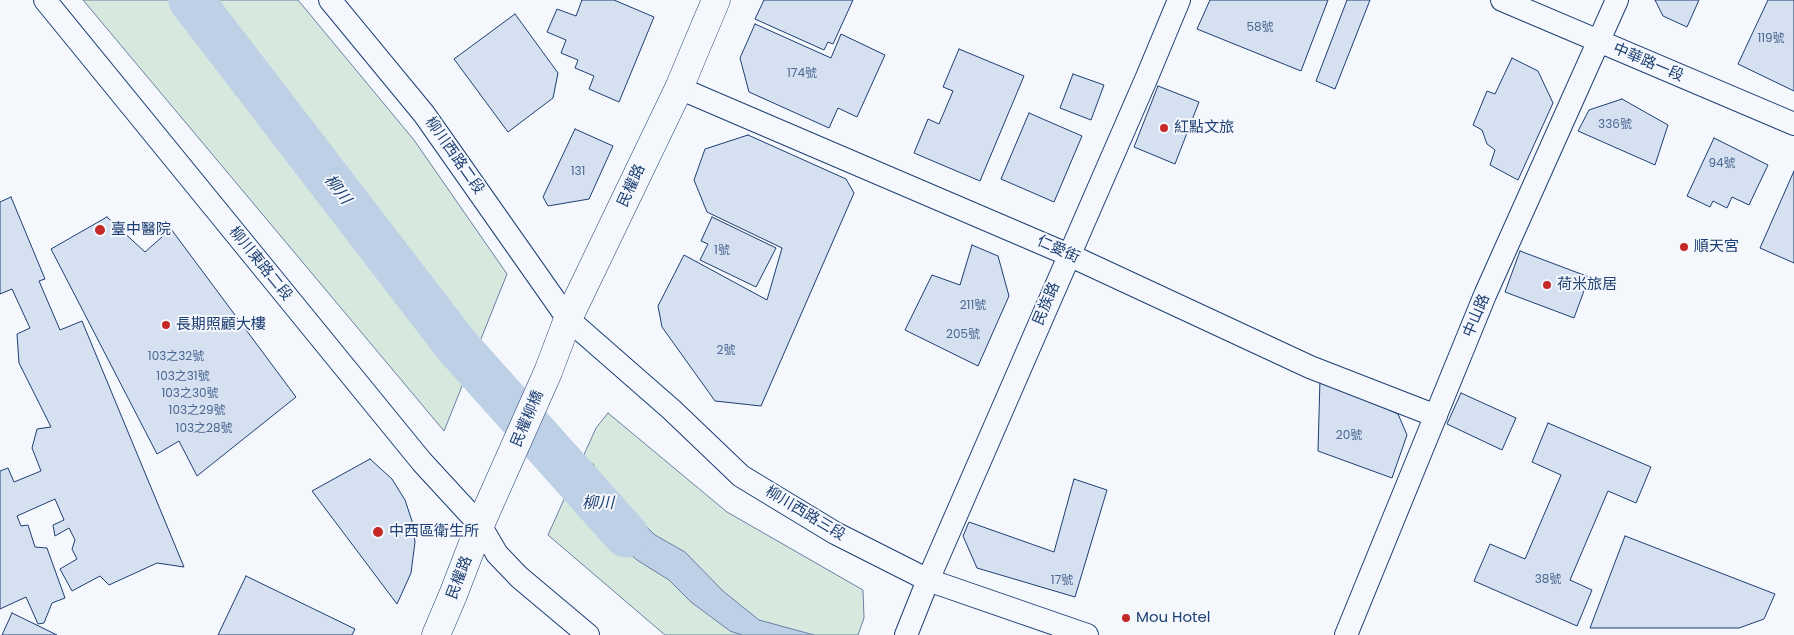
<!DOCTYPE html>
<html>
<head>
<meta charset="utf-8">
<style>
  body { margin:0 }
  canvas { display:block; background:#f4f7fb }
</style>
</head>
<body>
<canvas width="1794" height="635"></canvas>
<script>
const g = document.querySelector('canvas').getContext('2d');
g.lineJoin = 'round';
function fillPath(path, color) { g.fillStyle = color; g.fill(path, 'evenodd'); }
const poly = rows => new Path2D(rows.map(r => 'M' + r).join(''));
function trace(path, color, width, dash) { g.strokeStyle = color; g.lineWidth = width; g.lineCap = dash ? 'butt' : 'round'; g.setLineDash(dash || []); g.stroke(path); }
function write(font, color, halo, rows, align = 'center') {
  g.font = font + ' Poppins,"Noto Sans TC",sans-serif'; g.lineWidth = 4; g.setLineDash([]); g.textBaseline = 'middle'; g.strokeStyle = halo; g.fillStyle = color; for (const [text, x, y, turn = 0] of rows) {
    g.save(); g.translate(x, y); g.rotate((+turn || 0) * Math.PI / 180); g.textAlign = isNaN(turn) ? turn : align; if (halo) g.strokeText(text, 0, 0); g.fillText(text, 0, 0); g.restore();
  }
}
const green = poly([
  [83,0,298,0,414,140,507,274,444,431,83,0],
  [608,413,727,512,863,590,864,618,858,635,665,635,548,535,596,428,608,413]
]);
fillPath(green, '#d7e8df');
trace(green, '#687fa3', 1);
const water = poly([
  [593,464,604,487,655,535,685,552,723,591,759,620,814,635,742,635,730,631,691,602,669,580,637,560,579,509,593,464]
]);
fillPath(water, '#bed0e5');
trace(water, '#687fa3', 1);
trace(poly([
  [191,0,456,345,626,535]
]), '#bed0e5', 45);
const building = poly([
  [582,0,614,0,654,17,619,102,589,89,594,76,575,68,578,60,561,53,566,40,547,32,557,9,576,16,582,0],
  [764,0,853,0,833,44,828,42,824,50,755,19,764,0],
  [1210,0,1328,0,1301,71,1197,29,1210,0],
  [1347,0,1370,0,1335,89,1316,81,1347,0],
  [1655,0,1699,0,1687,27,1663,16,1655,0],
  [1768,0,1794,0,1794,91,1738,64,1768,0],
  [515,14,558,73,553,98,508,132,454,59,515,14],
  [755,24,831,58,841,34,885,55,857,117,838,108,829,128,749,92,740,58,755,24],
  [959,49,1024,76,980,181,914,153,928,119,939,124,953,91,943,87,959,49],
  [1512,58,1538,71,1553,103,1518,180,1490,165,1495,150,1487,144,1482,130,1473,125,1487,91,1495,94,1512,58],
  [1073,74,1104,85,1091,120,1060,108,1073,74],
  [1158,86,1199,102,1175,164,1134,147,1158,86],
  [1622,99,1668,125,1655,165,1578,131,1589,110,1622,99],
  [1029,113,1082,136,1054,202,1001,179,1029,113],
  [575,129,613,146,589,199,548,206,543,197,575,129],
  [748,135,846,179,854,193,761,406,715,401,662,327,658,306,684,255,767,300,782,248,707,212,694,180,705,149,748,135],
  [1714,138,1768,165,1749,205,1732,197,1727,208,1713,201,1710,207,1687,196,1714,138],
  [1794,171,1794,263,1760,248,1794,171],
  [11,197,45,279,39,281,60,330,82,321,184,567,157,563,109,585,100,576,72,591,60,569,77,559,72,549,75,540,69,528,55,536,53,525,64,520,55,499,17,516,21,526,28,525,35,547,47,548,65,598,52,603,44,623,38,624,26,597,0,609,0,471,8,468,14,482,41,471,32,448,37,429,51,427,19,363,17,334,30,328,12,289,0,294,0,202,11,197],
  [107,217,145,252,171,229,296,397,197,476,179,441,157,454,51,249,107,217],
  [712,217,776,248,756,287,700,260,708,244,701,241,712,217],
  [972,245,998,256,1009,296,978,366,905,330,932,275,960,285,972,245],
  [1520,251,1589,277,1574,318,1505,292,1520,251],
  [1320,379,1398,414,1407,435,1392,478,1318,451,1320,379],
  [1461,393,1516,418,1502,450,1447,424,1461,393],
  [1548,423,1651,467,1636,503,1608,491,1570,580,1592,590,1577,626,1474,581,1490,544,1525,559,1561,475,1532,462,1548,423],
  [370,459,392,479,405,500,412,521,415,542,411,573,397,604,312,491,370,459],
  [1074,479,1107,490,1075,597,977,568,963,536,969,522,1054,552,1074,479],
  [1625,536,1775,594,1764,619,1739,628,1590,628,1625,536],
  [246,576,355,629,352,635,218,635,246,576],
  [12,613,57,635,2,635,12,613]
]);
fillPath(building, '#d5e0f0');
trace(building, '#1d3f73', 1);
const street = poly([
  [45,0,422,462,480,525,497,554,519,577,588,635],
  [330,0,424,114,568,319,672,410,741,476,835,533,928,580,1087,635],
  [1502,0,1794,124],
  [679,88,1069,255,1310,367,1436,416],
  [906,635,928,580,1147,77,1179,0],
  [1346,635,1485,295,1617,0]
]);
const secondary = poly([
  [436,635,453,595,480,525,548,372,568,319,679,88,716,0]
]);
trace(street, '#1d3f73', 24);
trace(secondary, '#1d3f73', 29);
trace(street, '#f4f7fb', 22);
trace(secondary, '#f4f7fb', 28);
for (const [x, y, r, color] of [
  [1164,128,5,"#c62828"],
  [100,230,6,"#c62828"],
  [1684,247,5,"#c62828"],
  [1547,285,5,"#c62828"],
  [166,325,5,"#c62828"],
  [378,532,6,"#c62828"],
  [1126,618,5,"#c62828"]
]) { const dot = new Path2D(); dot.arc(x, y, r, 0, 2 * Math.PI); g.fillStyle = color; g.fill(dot); trace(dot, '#f4f7fb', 2); }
write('12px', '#4b6792', null, [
  ["58號",1260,28],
  ["119號",1771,39],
  ["174號",802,74],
  ["336號",1615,125],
  ["94號",1722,164],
  ["131",578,172],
  ["1號",722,251],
  ["211號",973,306],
  ["205號",963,335],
  ["2號",726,351],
  ["103之32號",176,357],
  ["103之31號",183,377],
  ["103之30號",190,394],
  ["103之29號",197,411],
  ["103之28號",204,429],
  ["20號",1349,436],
  ["38號",1548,580],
  ["17號",1062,581]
]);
write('15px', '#1d3f73', '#f4f7fb', [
  ["中華路一段",1648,63,23],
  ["柳川西路二段",454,156,55],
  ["民權路",632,186,-65],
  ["仁愛街",1058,250,24],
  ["柳川東路二段",260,264,51],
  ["民族路",1047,304,-67],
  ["中山路",1477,316,-67],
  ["民權柳橋",528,419,-67],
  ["柳川西路三段",805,514,31],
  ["民權路",460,578,-69]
]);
write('15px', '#1d3f73', '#f4f7fb', [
  ["紅點文旅",1174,128],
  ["臺中醫院",111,230],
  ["順天宮",1694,247],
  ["荷米旅居",1557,285],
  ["長期照顧大樓",176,325],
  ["中西區衛生所",389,532],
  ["Mou Hotel",1136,618]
], 'left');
write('italic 16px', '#1d3f73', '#f4f7fb', [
  ["柳川",337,190,52],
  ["柳川",598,504]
]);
</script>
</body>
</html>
